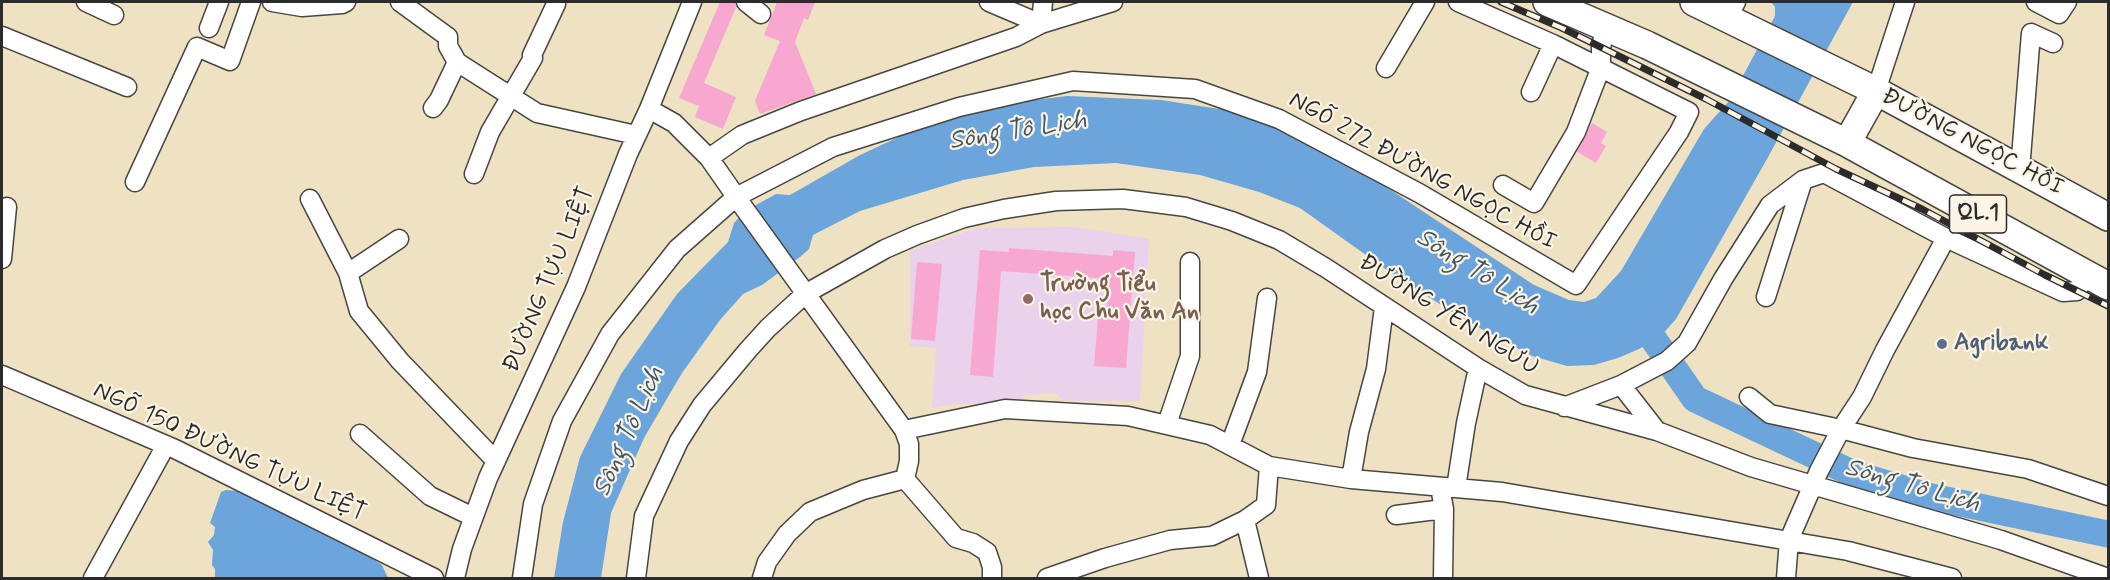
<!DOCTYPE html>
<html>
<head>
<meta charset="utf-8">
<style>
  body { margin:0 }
  #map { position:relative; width:2110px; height:580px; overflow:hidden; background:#efe2c2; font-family:Mynerve,sans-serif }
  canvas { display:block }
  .frame { position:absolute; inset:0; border:3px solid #2b2b2b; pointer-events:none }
</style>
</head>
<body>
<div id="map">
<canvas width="2110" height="580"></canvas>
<div class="frame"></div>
</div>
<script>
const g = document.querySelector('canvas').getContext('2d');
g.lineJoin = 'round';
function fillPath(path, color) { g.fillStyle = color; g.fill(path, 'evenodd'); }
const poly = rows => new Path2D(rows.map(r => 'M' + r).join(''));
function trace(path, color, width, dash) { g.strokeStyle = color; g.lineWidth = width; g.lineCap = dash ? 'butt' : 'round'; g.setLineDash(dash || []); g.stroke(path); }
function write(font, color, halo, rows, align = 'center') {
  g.font = font + ' Mynerve,sans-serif'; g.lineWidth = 4.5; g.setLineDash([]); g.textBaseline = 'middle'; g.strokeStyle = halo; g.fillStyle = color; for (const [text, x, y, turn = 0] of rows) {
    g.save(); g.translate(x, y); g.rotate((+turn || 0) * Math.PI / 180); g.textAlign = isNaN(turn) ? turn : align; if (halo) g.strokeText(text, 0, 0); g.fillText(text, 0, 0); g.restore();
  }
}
fillPath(poly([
  [1074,227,1149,239,1140,401,1065,401,1054,393,1025,395,1018,402,954,404,932,408,936,348,910,346,910,251,977,228]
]), '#ead1ec');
fillPath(poly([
  [1771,2,1853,2,1767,159,1676,319,1660,337,1639,349,1618,358,1594,365,1567,366,1532,356,1463,319,1387,270,1300,208,1259,192,1200,175,1116,163,1034,167,963,180,860,211,813,235,809,249,800,257,762,285,743,294,720,320,682,373,644,438,611,513,601,578,554,578,563,522,580,457,621,374,677,294,728,242,734,223,745,211,776,194,790,195,860,155,918,128,993,105,1067,96,1161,100,1226,110,1289,129,1335,153,1534,285,1569,300,1584,302,1596,298,1621,271,1704,129,1730,100,1775,16,1775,7],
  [226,490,239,491,334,534,382,565,388,578,215,578,215,569,212,565,213,550,208,542,214,535,215,527,210,523,221,492]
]), '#6ca5db');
trace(poly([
  [1634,311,1695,399,1854,474,1927,496,2108,534]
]), '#6ca5db', 27);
fillPath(poly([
  [720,2,735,2,736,7,704,83,736,97,723,129,695,117,699,106,679,98],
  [777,2,815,2,808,20,804,18,795,42,816,94,760,114,755,101,780,41,764,35],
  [1592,123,1607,132,1601,143,1606,146,1596,163,1577,152],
  [1009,248,1113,256,1113,250,1135,252,1126,368,1094,366,1099,306,1107,306,1109,279,1001,271,993,377,970,375,980,250,1009,252],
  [917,262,942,264,935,341,911,339]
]), '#f8a7d0');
const minor = poly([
  [86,2,114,15],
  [272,2,302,7,342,4,346,2],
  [400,2,448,37,448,46,457,62,537,113,636,135],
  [746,2,761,14],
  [989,2,1041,24,1043,2],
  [2036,2,2059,14,2067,2],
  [1727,18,1736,2],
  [209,28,219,2],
  [2,36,127,87],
  [1386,68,1425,2],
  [1876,91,1905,2],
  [1531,92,1553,44],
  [433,108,439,100,457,62],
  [649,109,674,123,709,158,744,208,904,430,909,444,909,461,905,479],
  [709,158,742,135,801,111,1016,37,1041,24,1113,2],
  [2020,170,2031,33,2053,43],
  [474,174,490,132,533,58,532,55,556,4],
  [135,182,197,47,230,61,251,2],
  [1503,185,1534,203,1576,132,1601,67,1601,48,1605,27],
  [310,199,348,273,359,311,400,361,496,461],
  [2,259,7,207],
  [348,273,399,239],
  [1766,297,1803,180],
  [2,375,175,449,434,578],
  [1621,385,1657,431],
  [1749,397,1770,414,1841,429,1913,448,2028,469,2108,496],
  [1564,407,1621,385,1667,361,1687,343,1723,279,1770,205,1803,180,1824,173,1946,238],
  [1167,424,1190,356,1190,262],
  [904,430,1005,409,1128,416,1210,435,1269,466,1351,479,1502,492,1848,551,1952,578],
  [360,434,430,496,473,517],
  [1230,445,1257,372,1267,298],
  [905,479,956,538,973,543,987,552,992,567,992,578],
  [1351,479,1359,432,1376,369,1384,307],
  [1440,487,1444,509,1443,578],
  [1456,488,1466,423,1478,368],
  [1396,515,1444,509],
  [1245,520,1259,578],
  [93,578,166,445],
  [455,578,462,549,488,478,576,287,628,154,649,109,692,2],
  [522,578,533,504,562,421,610,334,677,249,736,197,833,147,959,107,1073,81,1195,89,1279,119,1419,193,1576,285,1679,132,1689,112,1553,44,1458,2],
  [636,578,644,516,679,441,702,405,748,350,768,328,805,294,885,249,917,235,964,218,1004,209,1056,201,1123,199,1186,207,1232,221,1279,240,1326,268,1478,368,1525,395,1657,431,1751,467,2001,540,2108,578],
  [762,578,767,562,787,534,810,512,863,490,905,479],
  [1047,578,1105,558,1170,540,1212,536,1245,520,1266,505,1269,466],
  [1786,578,1789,540,1819,471,1841,429,1862,397,1885,350,1946,238,2063,292,2077,291,2087,273]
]);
const highway = poly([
  [1547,2,1647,45,1847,143,2108,286],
  [1694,2,1876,91,2108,217],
  [1847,143,1876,91]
]);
trace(minor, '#484642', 21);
trace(highway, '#484642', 30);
trace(minor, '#fff', 18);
trace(highway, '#fff', 27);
const rail = poly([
  [1501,2,1562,28,1706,99,1836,169,1922,209,2045,275,2108,306]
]);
trace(rail, '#2b2b2b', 7);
trace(rail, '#fcf5e5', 4.5, [14]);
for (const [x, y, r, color] of [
  [1028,299,6,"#8d6e63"],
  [1942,344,6,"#5c6f8a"]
]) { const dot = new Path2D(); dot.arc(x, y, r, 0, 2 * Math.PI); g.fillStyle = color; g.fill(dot); trace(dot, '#fcf5e5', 2); }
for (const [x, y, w] of [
  [1978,214,57]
]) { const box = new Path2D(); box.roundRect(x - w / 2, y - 19, w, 38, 4.5); g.fillStyle = '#fcf5e5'; g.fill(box); trace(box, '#2b2b2b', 1.5); }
write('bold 22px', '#2b2b2b', null, [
  ["QL.1",1978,214]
]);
write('24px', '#2b2b2b', '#fcf5e5', [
  ["ĐƯỜNG NGỌC HỒI",1972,143,28],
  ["NGÕ 272 ĐƯỜNG NGỌC HỒI",1422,172,29],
  ["ĐƯỜNG TỰU LIỆT",550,280,-67],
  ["ĐƯỜNG YÊN NGƯU",1448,316,32],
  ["NGÕ 150 ĐƯỜNG TỰU LIỆT",229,453,25]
]);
write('bold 24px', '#785e54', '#fcf5e5', [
  ["Trường Tiểu",1040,285],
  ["học Chu Văn An",1040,313]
], 'left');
write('bold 24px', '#4e5e75', '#fcf5e5', [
  ["Agribank",1954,344]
], 'left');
write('italic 26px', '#425669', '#fcf5e5', [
  ["Sông Tô Lịch",1018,132,-9],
  ["Sông Tô Lịch",1477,273,32],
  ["Sông Tô Lịch",630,432,-66],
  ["Sông Tô Lịch",1912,487,16]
]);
</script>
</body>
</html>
